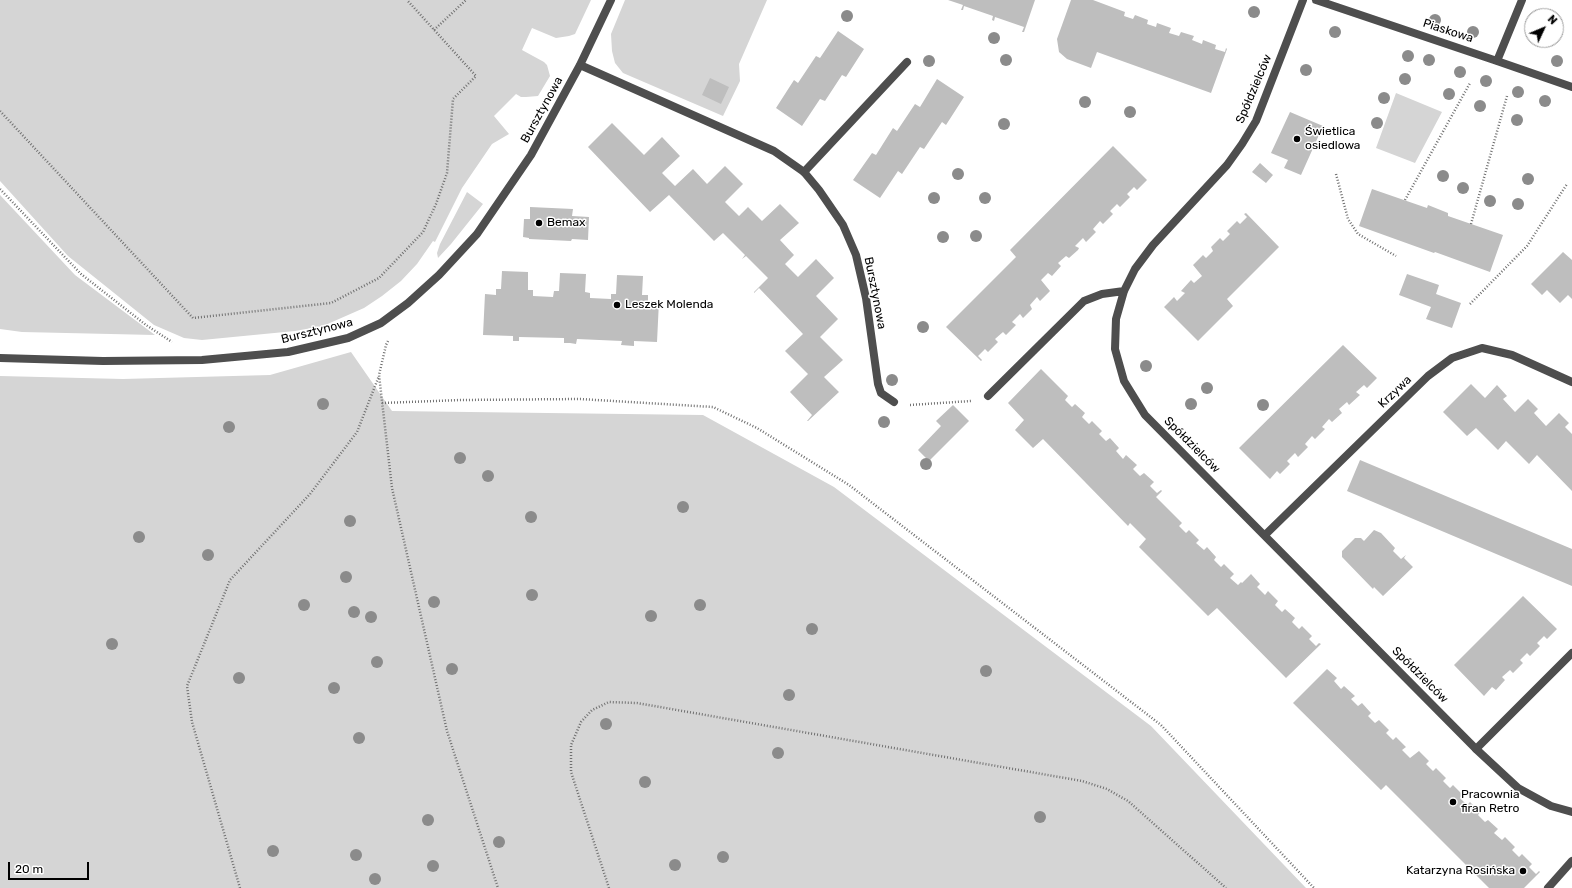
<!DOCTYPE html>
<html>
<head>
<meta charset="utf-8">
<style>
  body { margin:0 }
  #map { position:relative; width:1572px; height:888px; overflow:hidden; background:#fff; font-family:Rubik,sans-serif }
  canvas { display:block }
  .north { position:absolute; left:1524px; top:8px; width:40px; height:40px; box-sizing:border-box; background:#fff; border:1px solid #999; border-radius:50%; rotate:46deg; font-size:11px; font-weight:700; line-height:16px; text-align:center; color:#000 }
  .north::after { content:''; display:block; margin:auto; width:14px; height:18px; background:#000; clip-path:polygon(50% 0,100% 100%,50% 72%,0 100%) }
  .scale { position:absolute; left:8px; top:862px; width:81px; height:18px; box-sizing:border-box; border:2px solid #000; border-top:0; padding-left:5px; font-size:12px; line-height:14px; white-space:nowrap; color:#000; -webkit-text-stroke:3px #fff; paint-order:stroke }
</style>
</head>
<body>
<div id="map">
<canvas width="1572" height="888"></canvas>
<div class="north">N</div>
<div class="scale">20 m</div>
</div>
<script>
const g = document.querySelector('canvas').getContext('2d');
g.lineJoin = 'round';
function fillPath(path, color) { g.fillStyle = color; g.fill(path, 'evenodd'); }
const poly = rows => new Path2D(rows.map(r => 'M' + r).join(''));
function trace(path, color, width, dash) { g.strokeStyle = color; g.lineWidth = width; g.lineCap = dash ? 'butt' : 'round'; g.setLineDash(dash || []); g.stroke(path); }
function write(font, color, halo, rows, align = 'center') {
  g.font = font + ' Rubik,sans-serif'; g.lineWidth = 3; g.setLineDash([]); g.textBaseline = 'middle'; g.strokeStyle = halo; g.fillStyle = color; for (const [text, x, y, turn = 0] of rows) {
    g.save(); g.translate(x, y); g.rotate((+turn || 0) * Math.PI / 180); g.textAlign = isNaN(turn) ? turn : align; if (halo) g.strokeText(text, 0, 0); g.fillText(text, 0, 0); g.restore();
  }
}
fillPath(poly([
  [0,0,591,0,575,34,569,36,556,38,532,28,522,50,544,62,547,65,550,76,538,96,526,97,521,97,516,94,494,116,509,134,492,144,462,188,435,242,433,241,417,264,401,281,382,296,364,308,323,326,295,331,202,340,184,338,154,325,68,256,0,181],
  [625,0,767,0,739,64,740,81,723,116,623,73,615,63,612,51,611,34],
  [1396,93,1442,112,1415,163,1376,148],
  [467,192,483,204,451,244,438,258,437,253,440,244],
  [0,195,75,275,155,335,22,332,0,329],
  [351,352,392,411,703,415,834,487,1151,726,1306,888,0,888,0,376,123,379,270,375]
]), '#d5d5d5');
fillPath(poly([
  [948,0,1035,0,1024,32,1022,32,1024,27,995,17,994,21,992,20,993,16,964,6,963,10,961,10,963,5],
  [1071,0,1093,0,1125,12,1124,16,1133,19,1135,15,1148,20,1147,24,1156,27,1157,23,1171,28,1169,33,1179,36,1181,32,1194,36,1192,40,1202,44,1203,40,1216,45,1215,49,1225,52,1226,48,1227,49,1211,93,1097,52,1091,68,1067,59,1059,52,1057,39],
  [838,31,864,49,846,77,842,75,825,101,820,99,802,126,776,108,794,80,798,83,816,56,820,58],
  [710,78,729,87,721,104,702,95],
  [937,79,964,97,946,125,942,122,924,149,920,147,902,174,898,171,880,198,853,180,872,153,876,155,893,128,897,131,915,104,920,107],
  [1290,112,1323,126,1301,175,1284,168,1288,160,1271,153],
  [612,123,644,155,662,137,680,156,662,173,675,186,693,169,707,184,725,166,743,184,725,202,739,216,748,207,762,221,780,204,799,223,780,240,794,255,785,264,798,277,816,259,834,278,816,296,838,319,820,337,843,360,824,377,839,392,808,421,807,421,812,415,790,392,808,374,785,351,803,334,759,288,754,293,754,292,768,278,746,256,742,259,745,255,723,233,714,241,669,195,650,212,588,147],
  [1113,146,1147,180,1137,190,1134,187,1127,194,1130,197,1120,207,1117,204,1110,211,1113,214,1103,224,1100,221,1093,229,1096,232,1086,242,1083,238,1075,246,1079,248,1078,250,1069,258,1066,256,1058,263,1061,266,1052,276,1048,273,1041,280,1050,291,1040,301,1037,297,1030,305,1032,309,1023,318,1020,314,1012,322,1016,325,1006,335,1003,332,995,339,998,342,988,352,985,349,978,356,982,360,981,361,946,327,1016,257,1010,250],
  [1260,163,1273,175,1266,183,1252,172],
  [1372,189,1427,208,1428,205,1448,213,1448,216,1503,235,1490,272,1435,252,1434,253,1359,226],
  [530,207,573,209,572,216,589,217,588,240,572,239,571,241,529,239,529,238,523,237,524,219,530,219],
  [1246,213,1279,247,1227,299,1233,306,1198,341,1164,307,1174,297,1177,301,1185,293,1181,291,1191,280,1194,283,1202,276,1193,265,1203,255,1206,258,1213,251,1211,247,1220,238,1223,241,1230,234,1227,231,1237,221,1240,224,1247,217,1244,214],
  [1563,252,1572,260,1572,299,1568,295,1560,303,1547,290,1542,295,1531,284],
  [502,271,528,272,528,290,533,290,533,296,553,297,554,291,559,291,560,273,586,274,585,292,590,293,590,298,611,299,611,294,616,294,617,275,643,276,642,295,648,295,648,301,659,301,657,342,634,341,634,346,621,345,622,341,577,339,576,344,570,343,564,343,564,338,519,337,519,341,513,341,513,336,483,335,485,294,496,295,496,289,501,289],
  [1407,274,1439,285,1436,294,1461,303,1452,328,1426,319,1431,307,1399,295],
  [1343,345,1377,378,1367,388,1364,385,1356,392,1360,395,1349,405,1347,402,1339,409,1342,413,1332,422,1329,419,1322,427,1325,429,1315,439,1312,436,1305,444,1308,447,1298,457,1295,453,1287,461,1290,464,1280,474,1277,471,1270,479,1239,448],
  [1041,369,1068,396,1065,400,1072,407,1075,404,1085,413,1082,417,1089,424,1092,421,1102,431,1099,434,1106,441,1110,438,1119,448,1116,451,1123,459,1126,455,1137,465,1133,469,1140,476,1144,473,1154,482,1150,486,1157,493,1161,490,1162,491,1156,497,1182,523,1179,526,1186,533,1189,530,1199,540,1196,543,1204,550,1207,547,1216,557,1214,560,1221,567,1224,564,1234,574,1230,578,1238,585,1241,582,1242,583,1251,574,1260,584,1257,587,1265,595,1268,591,1278,601,1275,605,1282,612,1285,609,1295,618,1292,622,1299,629,1302,626,1312,636,1309,639,1316,646,1319,643,1321,644,1286,678,1217,608,1208,616,1139,547,1146,539,1130,523,1128,526,1043,439,1033,448,1015,430,1024,420,1008,403],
  [1471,384,1485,398,1497,385,1507,396,1503,399,1515,412,1528,399,1538,409,1534,413,1546,426,1559,413,1569,423,1565,427,1572,434,1572,491,1537,455,1529,464,1506,441,1498,450,1476,428,1467,436,1443,412],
  [953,405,969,421,929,461,918,450,941,426,936,421],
  [1360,460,1572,549,1572,586,1347,491],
  [1374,530,1381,533,1395,548,1393,551,1401,559,1406,555,1404,558,1413,567,1383,596,1374,587,1373,589,1342,557,1342,551,1355,538,1361,538,1364,541],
  [1523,596,1557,629,1547,639,1544,636,1537,643,1540,646,1530,656,1527,653,1520,660,1523,663,1513,673,1510,670,1502,677,1505,680,1496,690,1492,687,1484,696,1454,665],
  [1327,669,1337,678,1334,681,1341,689,1344,686,1355,696,1351,699,1358,706,1362,703,1371,713,1368,716,1375,723,1379,720,1389,730,1386,733,1393,740,1396,737,1406,747,1402,750,1410,758,1419,751,1429,761,1426,764,1433,771,1436,768,1446,778,1443,781,1450,788,1453,785,1463,795,1460,798,1467,805,1470,802,1480,812,1478,815,1485,822,1488,820,1498,829,1494,833,1502,840,1505,837,1515,847,1512,850,1519,857,1522,854,1532,864,1529,867,1536,874,1539,871,1540,872,1524,888,1489,888,1386,785,1381,790,1293,703]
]), '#bebebe');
trace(poly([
  [434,30,466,0],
  [0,111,193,318,331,303,379,278,423,232,436,204,447,173,453,99,476,76,407,0],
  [1336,174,1348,219,1358,234,1396,256],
  [0,189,81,274,146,325,172,342],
  [1405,200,1470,83],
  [1471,224,1507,96],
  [1470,304,1527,246,1567,184],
  [388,341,386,345,379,375,392,488,447,731,498,888],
  [382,403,461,400,580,399,713,407,757,428,849,485,1161,725,1314,888],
  [910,405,971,401],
  [240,888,192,722,187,686,230,580,310,494,357,432,379,376],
  [609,888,571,772,571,745,581,722,592,710,609,702,637,703,1082,781,1107,789,1128,801,1226,888]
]), '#707070', 2.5, [1, 2]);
trace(poly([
  [804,172,907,62],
  [1476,749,1572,653],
  [1548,888,1572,861]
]), '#4e4e4e', 8);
trace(poly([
  [1303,0,1256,121,1242,144,1227,165,1153,245,1135,269,1124,291,1116,319,1115,349,1124,381,1145,415,1476,749,1518,788,1551,806,1572,812],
  [1316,0,1497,61,1572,87],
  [1497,61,1522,0],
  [580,65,774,151,804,172,819,190,843,225,856,255,866,298,878,384,881,393,894,402],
  [0,358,103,361,202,360,288,352,348,338,381,323,408,303,439,275,477,234,531,155,580,65,611,0],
  [988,396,1084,301,1102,294,1124,291],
  [1265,535,1428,376,1452,358,1482,348,1512,355,1572,382]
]), '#4e4e4e', 8);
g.fillStyle = '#8b8b8b';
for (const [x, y] of [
  [1254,12],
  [847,16],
  [1435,20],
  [1335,32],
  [1473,32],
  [994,38],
  [1408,56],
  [1006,60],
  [1429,60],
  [929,61],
  [1557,61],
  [1306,70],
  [1460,72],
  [1405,79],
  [1486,81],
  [1518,92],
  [1449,94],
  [1384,98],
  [1545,101],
  [1085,102],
  [1480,106],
  [1130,112],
  [1517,120],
  [1377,123],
  [1004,124],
  [958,174],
  [1443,176],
  [1528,179],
  [1463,188],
  [934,198],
  [985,198],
  [1490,201],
  [1518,204],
  [976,236],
  [943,237],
  [923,327],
  [1146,366],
  [892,380],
  [1207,388],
  [323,404],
  [1191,404],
  [1263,405],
  [884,422],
  [229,427],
  [460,458],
  [926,464],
  [488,476],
  [683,507],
  [531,517],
  [350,521],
  [139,537],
  [208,555],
  [346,577],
  [532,595],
  [434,602],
  [304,605],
  [700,605],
  [354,612],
  [651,616],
  [371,617],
  [812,629],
  [112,644],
  [377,662],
  [452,669],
  [986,671],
  [239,678],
  [334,688],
  [789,695],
  [606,724],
  [359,738],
  [778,753],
  [645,782],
  [1040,817],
  [428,820],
  [499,842],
  [273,851],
  [356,855],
  [723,857],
  [675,865],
  [433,866],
  [375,879]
]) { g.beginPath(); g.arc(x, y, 6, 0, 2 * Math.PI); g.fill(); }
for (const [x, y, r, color] of [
  [1297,139,4,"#000"],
  [539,223,4,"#000"],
  [617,305,4,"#000"],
  [1453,802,4,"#000"],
  [1523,871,4,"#000"]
]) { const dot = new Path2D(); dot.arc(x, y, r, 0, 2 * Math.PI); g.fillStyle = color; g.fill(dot); trace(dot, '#fff', 1.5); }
write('12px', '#000', '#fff', [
  ["Piaskowa",1448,31,18],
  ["Spółdzielców",1254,89,-67],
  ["Bursztynowa",542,110,-61],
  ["Bursztynowa",875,293,79],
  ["Bursztynowa",317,331,-14],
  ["Krzywa",1395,392,-44],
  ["Spółdzielców",1192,445,45],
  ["Spółdzielców",1420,675,45]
]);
write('12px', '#000', '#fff', [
  ["Świetlica",1305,132],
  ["osiedlowa",1305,146],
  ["Bemax",547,223],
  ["Leszek Molenda",625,305],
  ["Pracownia",1461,795],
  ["firan Retro",1461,809],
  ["Katarzyna Rosińska",1515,871,"right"]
], 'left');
</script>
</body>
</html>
